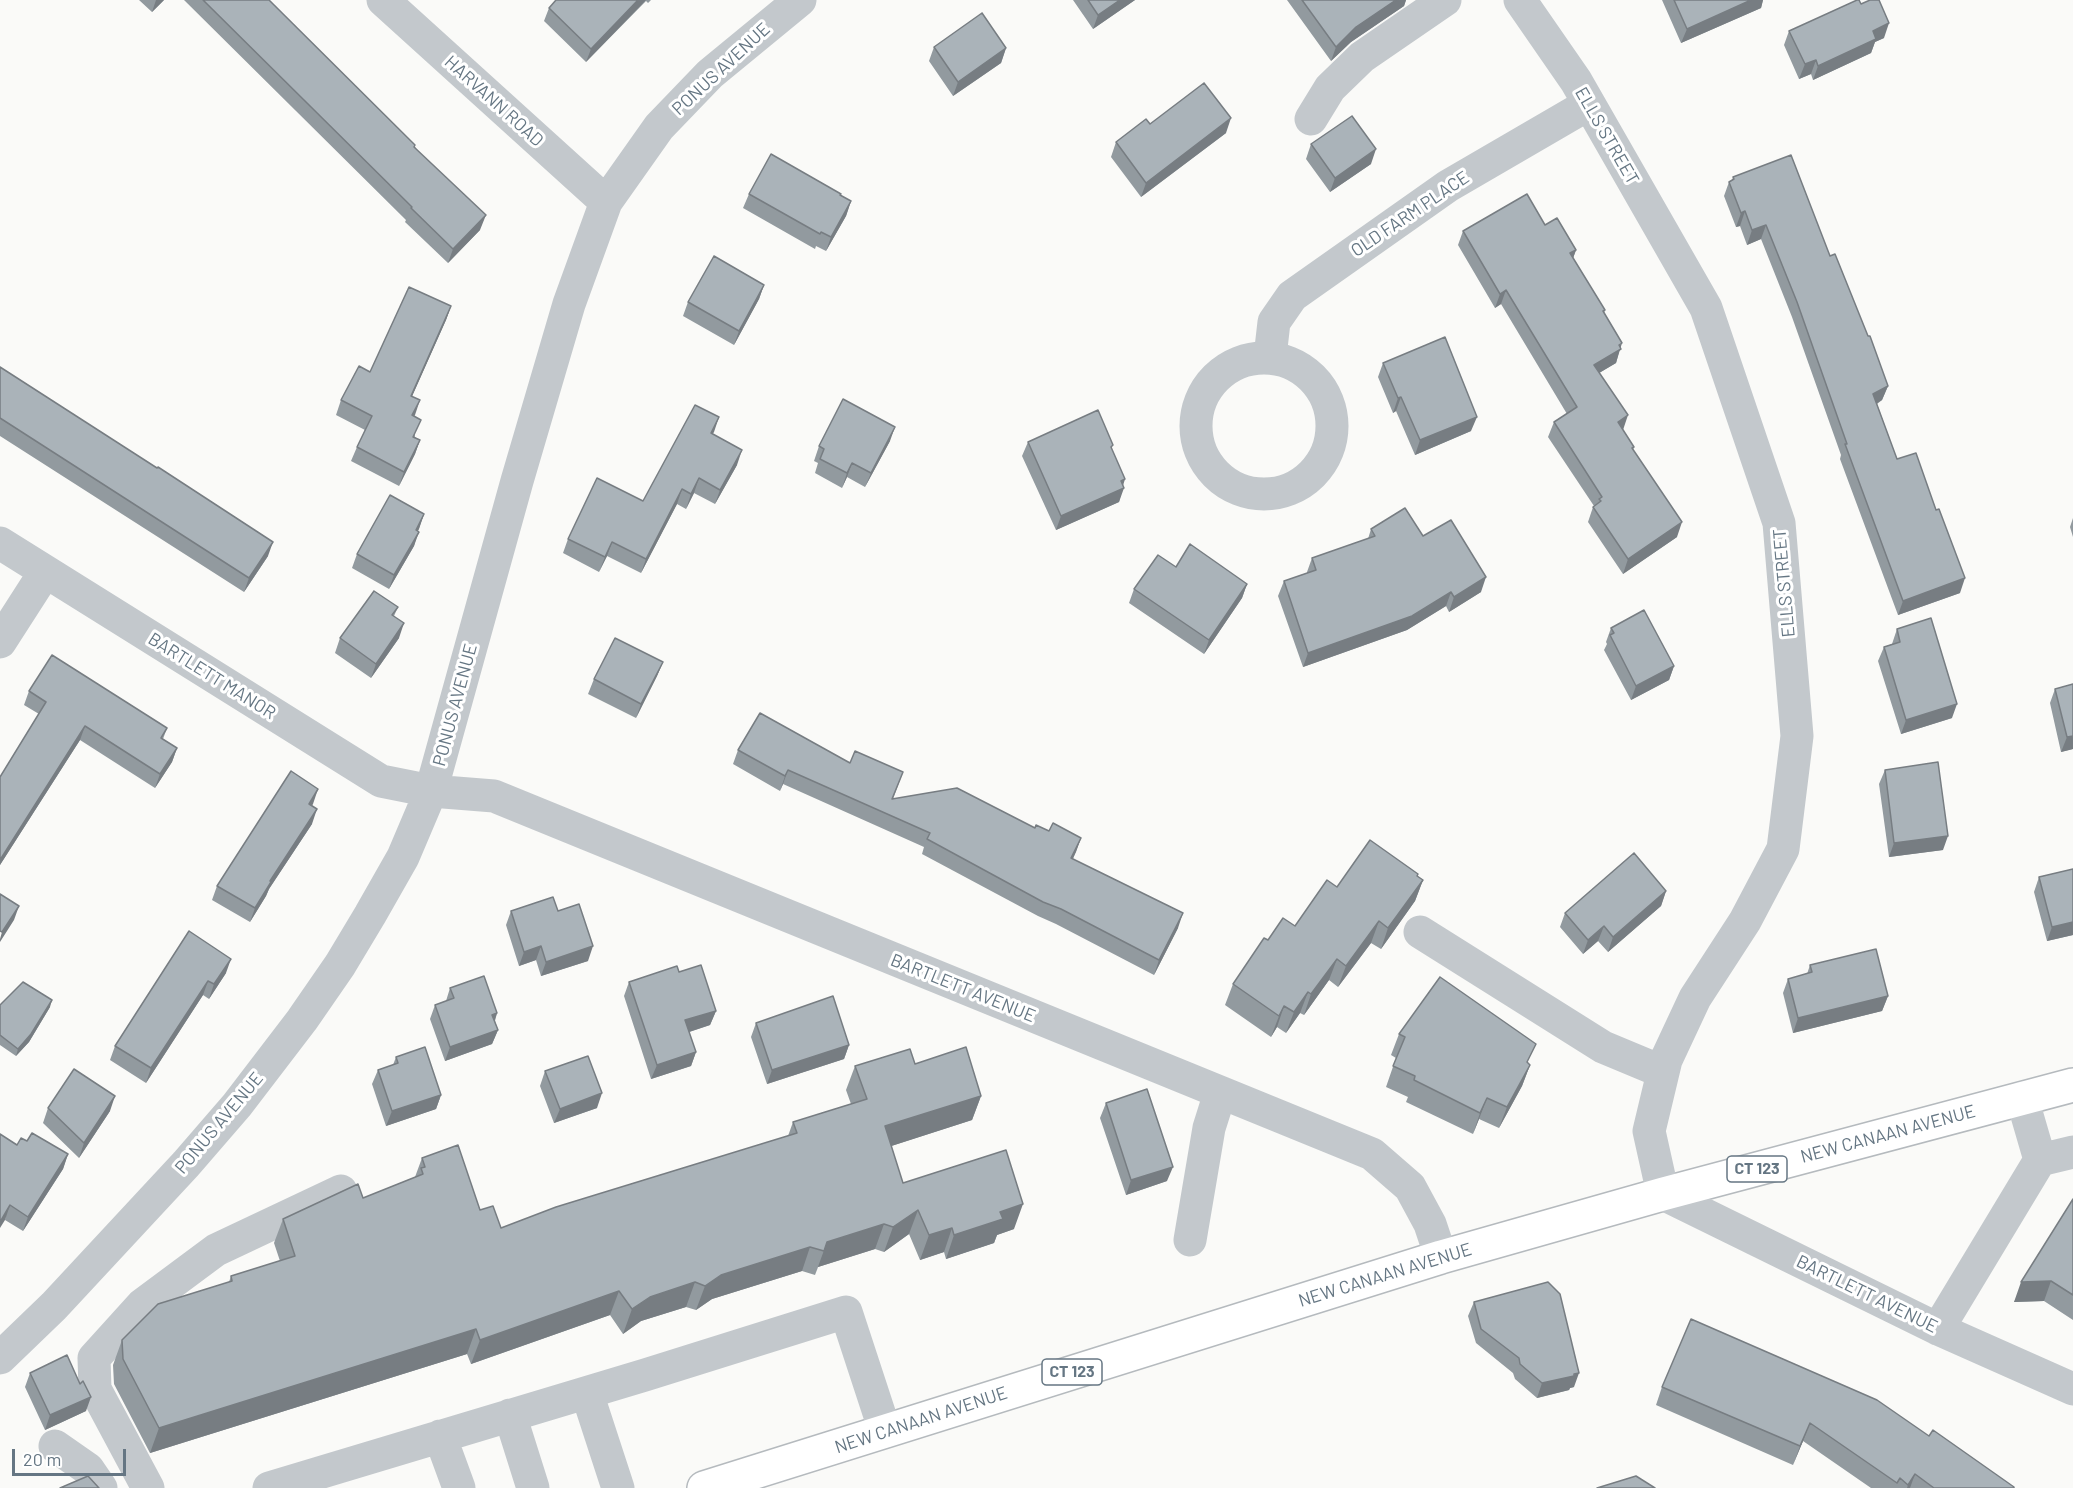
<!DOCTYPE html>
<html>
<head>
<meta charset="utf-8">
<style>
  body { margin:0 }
  #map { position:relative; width:2073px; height:1488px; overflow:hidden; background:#fafaf8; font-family:Barlow,sans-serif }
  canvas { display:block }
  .scale { position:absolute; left:12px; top:1449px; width:114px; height:27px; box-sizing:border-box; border:3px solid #657683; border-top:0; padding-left:8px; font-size:18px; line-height:21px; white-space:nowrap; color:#657683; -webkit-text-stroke:4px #fff; paint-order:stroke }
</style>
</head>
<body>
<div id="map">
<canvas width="2073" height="1488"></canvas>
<div class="scale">20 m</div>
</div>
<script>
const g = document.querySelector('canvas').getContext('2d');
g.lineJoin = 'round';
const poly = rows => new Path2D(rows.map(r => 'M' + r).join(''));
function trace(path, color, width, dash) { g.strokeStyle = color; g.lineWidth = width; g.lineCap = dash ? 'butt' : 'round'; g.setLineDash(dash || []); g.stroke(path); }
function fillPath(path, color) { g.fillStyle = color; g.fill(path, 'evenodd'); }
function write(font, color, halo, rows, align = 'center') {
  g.font = font + ' Barlow,sans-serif'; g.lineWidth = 6; g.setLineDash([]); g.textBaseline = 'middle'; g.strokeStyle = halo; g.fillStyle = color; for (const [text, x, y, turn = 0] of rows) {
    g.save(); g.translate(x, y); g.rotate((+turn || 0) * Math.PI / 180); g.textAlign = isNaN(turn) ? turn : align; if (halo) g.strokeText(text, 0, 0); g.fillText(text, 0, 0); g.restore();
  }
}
const major = poly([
  [704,1488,1441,1257,1663,1194,2073,1085]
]);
trace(major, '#b5babe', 36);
trace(poly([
  [383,0,606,202],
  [1520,0,1576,81,1706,308,1779,523,1797,736,1783,849,1745,921,1695,998,1666,1060,1649,1131,1663,1194,1938,1329,2073,1389],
  [1311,119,1330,88,1362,57,1445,0],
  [1270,357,1274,322,1292,296,1448,186,1589,104],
  '1196 426a68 68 0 1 1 136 0a68 68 0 1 1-136 0Z',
  [0,543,381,781,431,791,494,796,1372,1154,1410,1187,1430,1224,1441,1257],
  [0,642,45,572],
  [1420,932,1603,1047,1663,1072],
  [2022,1098,2040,1160,2073,1152],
  [1190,1240,1209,1128,1220,1093],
  [1938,1329,2040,1160],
  [0,1358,54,1306,186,1164,237,1105,302,1020,340,965,370,915,403,857,431,791,517,481,569,304,606,202,659,127,710,74,800,0],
  [587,1393,618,1488],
  [510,1415,533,1488],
  [440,1436,459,1488],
  [55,1446,88,1469,101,1488],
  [148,1488,95,1389,94,1358,142,1305,216,1250,341,1191],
  [269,1488,645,1375,846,1312,885,1431]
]), '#c3c8cc', 33);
trace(major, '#fff', 33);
fillPath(poly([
  [139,0,164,0,152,12],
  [184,0,269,0,415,145,415,147,480,230,448,263,405,222,406,220],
  [555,0,651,0,648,3,646,1,586,62,544,21,549,8,556,1],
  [1073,0,1135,0,1093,29],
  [1287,0,1406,0,1404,6,1351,42,1331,61],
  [1662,0,1763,0,1761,8,1681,43],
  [1861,4,1884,38,1875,42,1871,53,1813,80,1811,74,1799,79,1784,45,1789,31],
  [934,47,1006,48,1001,63,953,96,929,61],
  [1150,124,1226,133,1141,197,1111,157,1116,142],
  [1311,144,1371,164,1330,192,1306,159],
  [1733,177,1830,256,1888,386,1882,400,1877,404,1897,459,1960,593,1898,615,1840,459,1841,455,1792,317,1761,239,1747,245,1740,226,1736,227,1724,196,1729,182,1732,181],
  [749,194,840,196,851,201,846,216,826,251,816,246,815,249,743,208],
  [1545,225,1576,250,1573,258,1605,310,1604,313,1620,348,1616,363,1599,373,1623,430,1634,447,1633,450,1677,537,1623,574,1588,522,1593,507,1594,506,1548,437,1554,422,1567,414,1501,304,1495,308,1458,245,1463,231],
  [764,285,759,299,734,345,683,316,688,302],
  [451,306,446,320,412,396,415,437,420,440,415,454,399,486,351,461,357,447,365,430,336,415,341,400],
  [1383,363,1471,431,1415,455,1396,411,1393,413,1378,377],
  [0,367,268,556,244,592,0,436],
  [712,434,737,465,715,504,694,493,686,509,677,504,641,573,607,556,599,572,563,553,568,539,643,501],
  [890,441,865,487,847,477,842,488,815,473,818,463,814,461,819,446],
  [1028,442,1112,450,1123,486,1119,502,1056,530,1022,456],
  [424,514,418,531,414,546,389,589,352,568,357,554],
  [2073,518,2073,537,2070,527],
  [1371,529,1423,536,1481,592,1449,612,1446,606,1407,630,1303,667,1278,596,1284,581,1307,573,1307,572,1312,558,1368,539],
  [1176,567,1247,584,1242,598,1204,654,1129,603,1134,589],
  [398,607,394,616,399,638,371,678,335,653,340,638],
  [1611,628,1674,666,1669,680,1631,700,1604,650,1607,644,1606,642],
  [1897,629,1952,718,1901,734,1878,661,1884,647,1892,644],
  [663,662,657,676,636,718,588,694,594,679],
  [2055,689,2073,749,2061,752,2050,703],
  [29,691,167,728,163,739,177,748,172,762,155,788,80,740,0,865,0,777,39,714,24,705],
  [738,750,850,763,903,772,893,799,1081,838,1073,859,1178,928,1154,975,1056,924,1038,916,922,854,924,847,783,784,780,791,733,764],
  [1885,770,1943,850,1889,857,1879,784],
  [313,804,312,806,312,824,269,889,266,896,250,922,212,900,217,886],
  [2073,869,2073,935,2047,941,2034,892,2039,877],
  [1418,874,1418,876,1423,880,1415,901,1381,949,1371,943,1338,987,1329,980,1304,1015,1300,1013,1286,1033,1277,1027,1271,1037,1225,1005,1233,984,1268,940,1295,926,1337,887],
  [1666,891,1661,906,1608,952,1598,941,1583,954,1560,927,1565,913],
  [511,911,558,911,588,961,541,976,536,960,519,966,506,925],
  [189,931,226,973,209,999,203,995,146,1083,110,1060,115,1046],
  [1810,965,1888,996,1882,1011,1793,1033,1783,993,1788,979,1807,974],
  [679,972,716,1011,710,1025,689,1032,696,1052,691,1066,651,1079,624,996,629,982],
  [450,988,497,1013,495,1021,498,1030,492,1044,445,1061,430,1019,435,1005,446,1001],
  [0,1005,50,1007,29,1042,16,1056,0,1045],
  [756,1023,849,1045,844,1059,767,1084,751,1037],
  [1399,1034,1529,1064,1530,1065,1522,1086,1499,1128,1479,1119,1473,1134,1406,1102,1408,1097,1386,1087,1396,1058,1391,1055],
  [396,1057,441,1095,436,1109,386,1126,372,1084,378,1070,393,1065],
  [915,1064,981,1096,972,1120,891,1146,903,1183,1014,1229,997,1235,994,1243,946,1259,944,1252,920,1260,909,1234,884,1252,875,1249,818,1267,815,1275,802,1271,712,1299,696,1310,686,1307,641,1321,623,1334,610,1315,471,1364,467,1354,150,1453,114,1384,113,1365,122,1340,229,1282,231,1276,280,1261,274,1243,283,1219,363,1198,415,1177,422,1158,501,1228,788,1136,793,1122,851,1104,846,1090,855,1066],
  [545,1071,597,1108,554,1123,540,1086],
  [1106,1103,1167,1181,1126,1195,1100,1118],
  [48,1108,110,1111,79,1158,43,1123],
  [27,1141,68,1154,63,1169,23,1231,5,1220,17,1145],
  [2073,1199,2073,1320,2044,1301,2014,1302],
  [1474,1302,1574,1387,1570,1388,1569,1390,1537,1398,1515,1379,1513,1373,1476,1343,1468,1316],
  [30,1373,86,1411,45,1430,25,1387],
  [1662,1387,1929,1436,2014,1488,1871,1488,1803,1441,1793,1465,1656,1405]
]), '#929a9f');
fillPath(poly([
  [156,0,164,0,152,12],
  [638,0,646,0,586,62,591,49],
  [1120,0,1135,0,1093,29,1098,15],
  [1396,0,1406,0,1404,6,1351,42,1331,61,1336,47,1356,27],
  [1751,0,1763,0,1761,8,1681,43,1687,29],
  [1889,23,1884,38,1875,42,1871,53,1813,80,1818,66,1873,31],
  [1006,48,1001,63,953,96,958,82],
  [1816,60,1811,74,1799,79,1805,64],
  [1231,118,1226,133,1141,197,1146,183],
  [1376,149,1371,164,1330,192,1335,178],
  [851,201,846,216,826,251,831,237],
  [1745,211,1740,226,1736,227,1741,213],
  [486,215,480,230,448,263,453,249],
  [1766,225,1761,239,1747,245,1752,230],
  [1576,250,1571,264,1570,253],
  [764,285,759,299,734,345,739,331],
  [1506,290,1501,304,1495,308,1500,294],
  [451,306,446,320,406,410,411,396],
  [1622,343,1616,363,1589,379,1594,365],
  [1888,386,1882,400,1868,409,1873,394],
  [1401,397,1396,411,1393,413,1398,398],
  [420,400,415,415,407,429,412,415],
  [1628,415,1623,430,1618,422],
  [719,417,714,432,705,447,711,433],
  [1477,417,1471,431,1415,455,1420,440],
  [895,427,890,441,865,487,871,473],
  [420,440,415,454,399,486,404,472],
  [742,450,737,465,715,504,720,490],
  [852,463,847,477,842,488,847,473],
  [699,478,694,493,686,509,691,494],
  [1125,479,1122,489,1124,488,1119,502,1056,530,1061,516],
  [682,489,677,504,641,573,646,559],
  [424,514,419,529,410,544,416,530],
  [1682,522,1677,537,1623,574,1628,559],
  [419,532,414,546,389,589,394,575],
  [273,542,268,556,244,592,249,578],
  [612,542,607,556,599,572,605,557],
  [1486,577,1481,592,1449,612,1454,597],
  [1965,578,1960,593,1898,615,1903,601],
  [1247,584,1242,598,1204,654,1209,640],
  [1451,592,1446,606,1407,630,1303,667,1308,653],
  [404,623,399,638,371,678,376,664],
  [663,662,657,676,636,718,641,704],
  [1674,666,1669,680,1631,700,1636,686],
  [1957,704,1952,718,1901,734,1906,720],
  [85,726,80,740,0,865,0,860],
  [2073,736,2073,749,2061,752,2067,737],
  [177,748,172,762,155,788,160,774],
  [788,770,783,784,780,791,785,776],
  [318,789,313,804,303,818,309,804],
  [317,809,312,824,269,889,266,896,250,922,255,908,270,881],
  [1948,836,1943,850,1889,857,1894,843],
  [1081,838,1076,852,1066,872,1071,858],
  [1423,880,1415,901,1381,949,1388,928],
  [1666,891,1661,906,1608,952,1613,937],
  [19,906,14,920,0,942,0,939,2,932],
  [1183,913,1178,928,1154,975,1159,960],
  [1379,921,1371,943,1338,987,1346,966],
  [2073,922,2073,935,2047,941,2052,927],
  [1604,926,1598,941,1583,954,1588,940],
  [541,946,536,960,519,966,524,952],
  [593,946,588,961,541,976,546,962],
  [231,959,226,973,209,999,214,984],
  [1337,959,1329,980,1304,1015,1311,994],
  [208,981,203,995,146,1083,151,1068],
  [1308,992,1300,1013,1286,1033,1294,1012],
  [1888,996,1882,1011,1793,1033,1798,1018],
  [52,1000,50,1007,29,1042,16,1056,18,1049],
  [1284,1006,1277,1027,1271,1037,1279,1016],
  [716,1011,710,1025,680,1035,685,1020],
  [497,1013,492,1028,492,1015],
  [498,1030,492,1044,445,1061,450,1047],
  [849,1045,844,1059,767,1084,772,1070],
  [696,1052,691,1066,651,1079,657,1065],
  [1530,1065,1522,1086,1499,1128,1507,1107],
  [602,1093,597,1108,554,1123,560,1109],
  [441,1095,436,1109,386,1126,392,1111],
  [115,1096,110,1111,79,1158,84,1143],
  [981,1096,972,1120,876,1151,885,1126],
  [1487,1098,1479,1119,1473,1134,1480,1113],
  [68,1154,63,1169,23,1231,28,1217],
  [1173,1167,1167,1181,1126,1195,1131,1180],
  [1023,1204,1014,1229,997,1235,994,1243,946,1259,954,1235,1000,1212],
  [10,1205,5,1220,0,1228,0,1222],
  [918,1210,909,1234,884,1252,893,1227],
  [884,1224,875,1249,818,1267,815,1275,827,1242],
  [952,1228,944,1252,920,1260,929,1235],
  [810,1247,802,1271,712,1299,696,1310,705,1286,721,1275],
  [2051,1281,2044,1301,2014,1302,2021,1282],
  [695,1282,686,1307,641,1321,623,1334,632,1309,650,1297],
  [619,1291,610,1315,471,1364,480,1340],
  [476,1329,467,1354,150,1453,159,1428],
  [1579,1373,1574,1387,1570,1388,1569,1390,1537,1398,1542,1383],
  [91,1397,86,1411,45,1430,50,1415],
  [1810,1423,1803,1441,1793,1465,1800,1446],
  [1915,1474,1910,1488,1907,1488,1908,1485]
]), '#777d82');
const building = poly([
  [203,0,269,0,415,145,414,147,486,215,453,249,411,208,412,207,203,0],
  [556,0,638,0,591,49,549,8,556,0],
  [1088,0,1120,0,1098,15,1088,0],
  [1302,0,1396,0,1356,27,1336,47,1302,0],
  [1674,0,1751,0,1687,29,1674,0],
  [1857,0,1859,0,1861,4,1870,0,1879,0,1889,23,1873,31,1876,39,1818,66,1816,60,1805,64,1789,31,1857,0],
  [982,13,1006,48,958,82,934,47,982,13],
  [1204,83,1231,118,1146,183,1116,142,1146,119,1150,124,1204,83],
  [1352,116,1376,149,1335,178,1311,144,1352,116],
  [771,154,841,194,840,195,851,201,831,237,821,232,820,234,749,194,771,154],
  [1791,155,1830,256,1835,254,1868,336,1870,336,1888,386,1873,394,1897,459,1916,453,1936,510,1939,509,1965,578,1903,601,1845,444,1847,444,1797,302,1766,225,1752,230,1745,211,1741,213,1729,182,1734,179,1733,177,1791,155],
  [1527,194,1545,225,1557,218,1576,250,1570,253,1605,310,1603,311,1622,343,1619,345,1621,349,1594,365,1628,415,1618,422,1634,447,1632,448,1682,522,1628,559,1593,507,1601,501,1599,499,1602,497,1554,422,1577,407,1506,290,1500,294,1463,231,1527,194],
  [714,256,764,285,739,331,688,302,714,256],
  [409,287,451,306,411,396,420,400,412,415,421,420,413,437,420,440,404,472,357,447,372,416,341,400,359,366,370,372,409,287],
  [1445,337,1477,417,1420,440,1401,397,1398,398,1383,363,1445,337],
  [0,367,157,468,158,467,273,542,249,578,0,418,0,367],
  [843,399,895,427,871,473,852,463,847,473,820,459,824,449,819,446,843,399],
  [695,405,719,417,711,433,742,450,720,490,699,478,691,494,682,489,646,559,612,542,605,557,568,539,597,478,643,501,695,405],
  [1098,410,1113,445,1111,447,1125,479,1121,481,1124,488,1061,516,1028,442,1098,410],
  [390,495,424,514,416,530,419,532,394,575,357,554,390,495],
  [1405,508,1423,536,1451,520,1486,577,1454,597,1451,592,1412,616,1308,653,1284,581,1316,570,1312,558,1375,536,1371,529,1405,508],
  [1190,544,1247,584,1209,640,1134,589,1158,555,1176,567,1190,544],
  [374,591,398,607,392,615,404,623,376,664,340,638,374,591],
  [1644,610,1674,666,1636,686,1610,635,1614,633,1611,628,1644,610],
  [1931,618,1957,704,1906,720,1884,647,1900,642,1897,629,1931,618],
  [615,638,663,662,641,704,594,679,615,638],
  [52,655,167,728,161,738,177,748,160,774,85,726,0,860,0,777,46,702,29,691,52,655],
  [2073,684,2073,736,2067,737,2055,689,2073,684],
  [760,713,850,763,855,751,903,772,892,799,957,788,1035,828,1036,825,1049,831,1053,823,1081,838,1071,858,1183,913,1159,960,1061,909,1043,902,927,839,930,833,788,770,785,776,738,750,760,713],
  [1938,762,1948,836,1894,843,1885,770,1938,762],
  [291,771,318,789,309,804,317,809,270,881,271,882,255,908,217,886,291,771],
  [1370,840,1418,874,1417,876,1423,880,1388,928,1379,921,1346,966,1337,959,1311,994,1308,992,1294,1012,1284,1006,1279,1016,1233,984,1264,938,1268,940,1283,918,1295,926,1327,880,1337,887,1370,840],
  [1634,853,1666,891,1613,937,1604,926,1588,940,1565,913,1634,853],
  [2073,869,2073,922,2052,927,2039,877,2073,869],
  [0,894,19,906,2,932,0,931,0,894],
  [553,897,558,911,579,904,593,946,546,962,541,946,524,952,511,911,553,897],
  [189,931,231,959,214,984,208,981,151,1068,115,1046,189,931],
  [1876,949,1888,996,1798,1018,1788,979,1812,972,1810,965,1876,949],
  [701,965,716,1011,685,1020,696,1052,657,1065,629,982,677,966,679,972,701,965],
  [484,976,497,1013,492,1015,498,1030,450,1047,435,1005,454,998,450,988,484,976],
  [1440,977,1536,1044,1527,1062,1530,1065,1507,1107,1487,1098,1480,1113,1414,1080,1415,1076,1393,1066,1405,1037,1399,1034,1440,977],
  [23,982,52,1000,31,1034,18,1049,0,1035,0,1005,23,982],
  [833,996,849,1045,772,1070,756,1023,833,996],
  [425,1047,441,1095,392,1111,378,1070,398,1063,396,1057,425,1047],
  [966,1047,981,1096,885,1126,903,1183,1006,1150,1023,1204,1000,1212,1003,1219,954,1235,952,1228,929,1235,918,1210,893,1227,884,1224,827,1242,824,1251,810,1247,721,1275,705,1286,695,1282,650,1297,632,1309,619,1291,480,1340,476,1329,159,1428,123,1359,122,1340,158,1304,232,1281,231,1276,295,1256,283,1219,358,1184,363,1198,423,1174,421,1168,425,1167,422,1158,458,1145,480,1210,493,1206,501,1228,556,1207,797,1133,793,1122,867,1099,855,1066,910,1049,915,1064,966,1047],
  [588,1056,602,1093,560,1109,545,1071,588,1056],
  [74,1069,115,1096,84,1143,48,1108,74,1069],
  [1147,1089,1173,1167,1131,1180,1106,1103,1147,1089],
  [32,1133,68,1154,28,1217,10,1205,0,1222,0,1134,17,1145,21,1138,27,1141,32,1133],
  [2073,1199,2073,1295,2051,1281,2021,1282,2073,1199],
  [1548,1282,1560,1294,1579,1373,1574,1374,1574,1376,1542,1383,1520,1364,1519,1358,1481,1329,1474,1302,1548,1282],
  [1691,1319,1877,1400,1929,1436,1933,1430,2014,1487,2014,1488,1934,1488,1915,1474,1908,1485,1900,1478,1897,1483,1810,1423,1800,1446,1662,1387,1691,1319],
  [67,1355,80,1384,83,1381,91,1397,50,1415,30,1373,67,1355],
  [88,1476,99,1488,60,1488,88,1476],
  [1636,1476,1655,1488,1597,1488,1636,1476]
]);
fillPath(building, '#aab3b9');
trace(building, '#777d82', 1.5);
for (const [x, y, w] of [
  [1757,1169,60],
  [1072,1372,60]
]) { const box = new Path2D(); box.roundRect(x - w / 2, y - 13, w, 26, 4.5); g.fillStyle = '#fff'; g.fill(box); trace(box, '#657683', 1.5); }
write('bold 16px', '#657683', null, [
  ["CT 123",1757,1169],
  ["CT 123",1072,1372]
]);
write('18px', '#657683', '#fff', [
  ["PONUS AVENUE",721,69,-43],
  ["HARVANN ROAD",494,101,42],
  ["ELLS STREET",1607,136,60],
  ["OLD FARM PLACE",1410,214,-34],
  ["ELLS STREET",1784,583,-95],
  ["BARTLETT MANOR",212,676,32],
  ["PONUS AVENUE",455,705,-75],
  ["BARTLETT AVENUE",963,988,22],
  ["PONUS AVENUE",219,1123,-50],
  ["NEW CANAAN AVENUE",1888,1134,-15],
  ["NEW CANAAN AVENUE",1385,1275,-17],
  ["BARTLETT AVENUE",1867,1294,26],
  ["NEW CANAAN AVENUE",921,1420,-18]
]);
</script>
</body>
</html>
